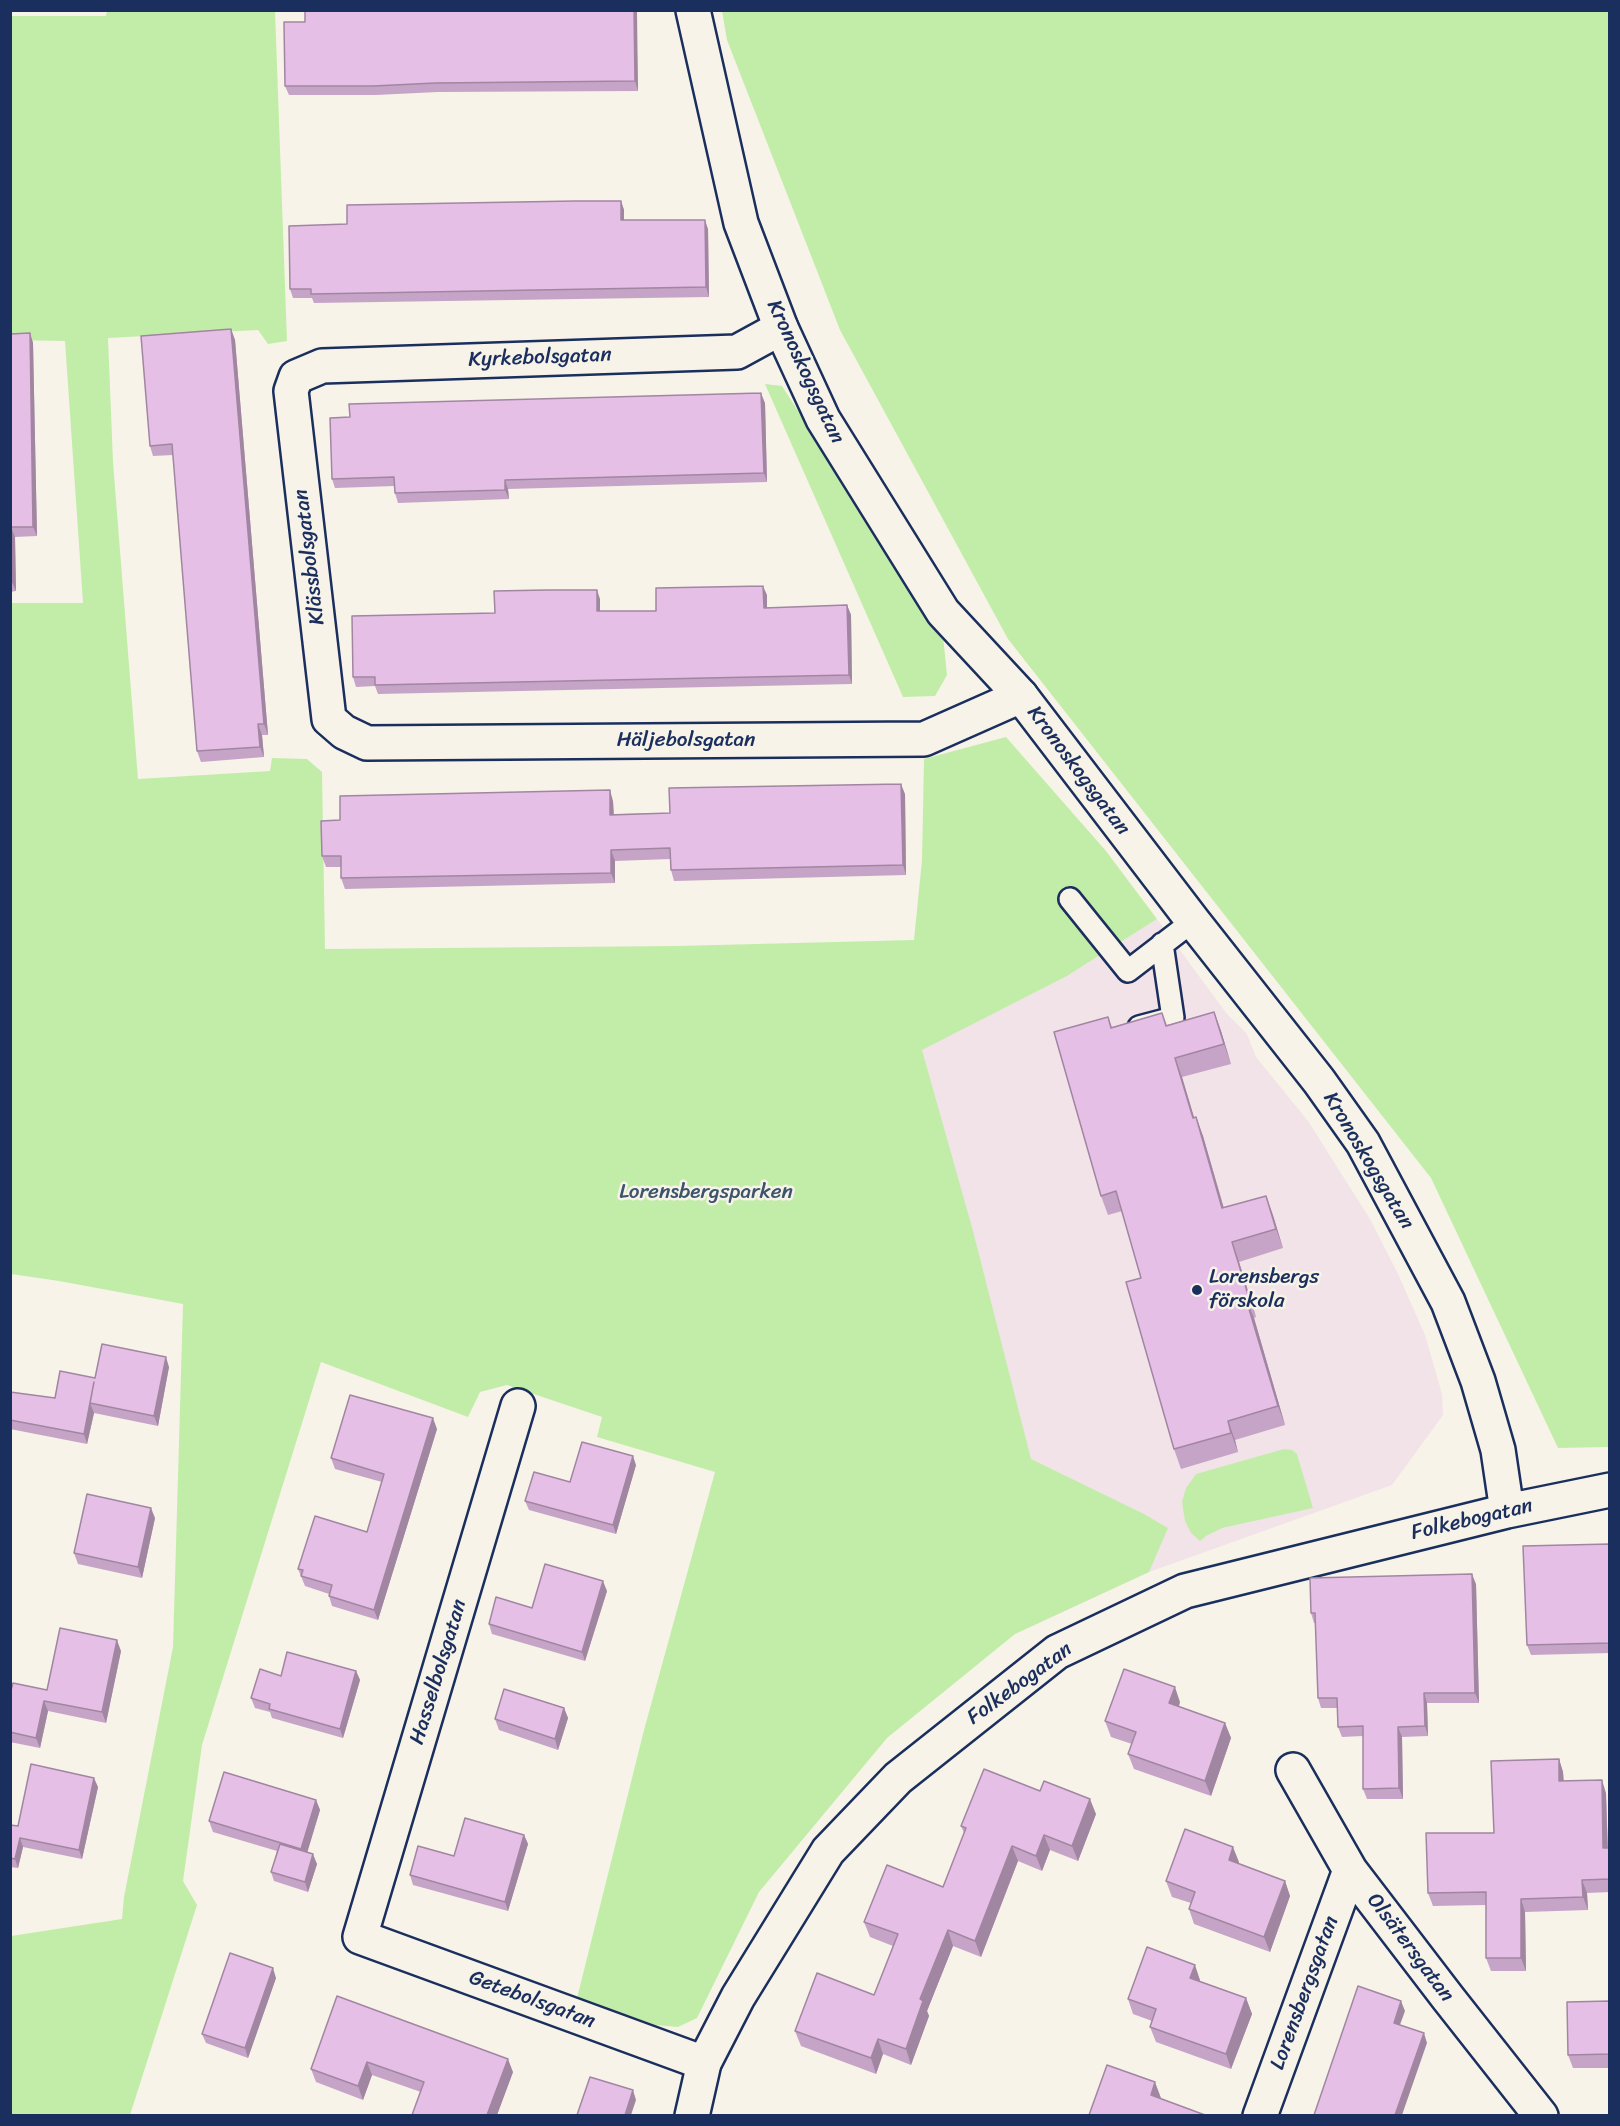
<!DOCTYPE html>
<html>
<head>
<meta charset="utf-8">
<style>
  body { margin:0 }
  #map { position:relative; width:1620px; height:2126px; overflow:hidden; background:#f7f3e8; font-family:Sriracha,sans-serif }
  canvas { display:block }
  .frame { position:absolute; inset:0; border:12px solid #1b2f5e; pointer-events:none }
</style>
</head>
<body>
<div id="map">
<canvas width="1620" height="2126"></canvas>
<div class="frame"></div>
</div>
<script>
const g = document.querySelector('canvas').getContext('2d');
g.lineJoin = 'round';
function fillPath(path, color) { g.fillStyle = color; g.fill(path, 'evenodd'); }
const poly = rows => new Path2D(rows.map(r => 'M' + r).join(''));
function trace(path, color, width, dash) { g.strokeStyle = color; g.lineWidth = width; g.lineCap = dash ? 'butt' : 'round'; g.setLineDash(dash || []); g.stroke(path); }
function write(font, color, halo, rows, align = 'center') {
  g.font = font + ' Sriracha,sans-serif'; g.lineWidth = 5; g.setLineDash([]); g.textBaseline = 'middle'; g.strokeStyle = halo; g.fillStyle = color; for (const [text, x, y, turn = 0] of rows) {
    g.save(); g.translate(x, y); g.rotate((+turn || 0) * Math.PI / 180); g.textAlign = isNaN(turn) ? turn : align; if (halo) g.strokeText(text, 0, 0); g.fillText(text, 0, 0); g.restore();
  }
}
fillPath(poly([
  [1157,919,1227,1014,1247,1034,1256,1057,1308,1121,1370,1219,1398,1274,1425,1335,1442,1394,1443,1415,1392,1485,1149,1572,1015,1634,922,1049,1067,976]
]), '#f2e3e8');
fillPath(poly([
  [107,10,275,11,287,341,268,344,258,330,108,338,113,462,138,779,270,771,272,758,307,759,322,772,325,949,677,946,914,940,922,860,924,759,1006,737,1106,851,1157,919,1067,976,922,1050,973,1231,1031,1459,1144,1514,1168,1528,1149,1572,1015,1634,887,1738,759,1892,697,2018,678,2027,655,2025,577,1998,644,1730,715,1472,597,1437,602,1417,507,1385,480,1392,468,1417,321,1362,202,1745,183,1881,197,1905,130,2115,11,2115,11,1936,122,1919,124,1897,173,1647,183,1304,59,1281,11,1274,11,603,83,603,65,341,11,340,11,16,106,16],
  [722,11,1609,11,1609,1447,1558,1448,1431,1178,1008,639,840,330,727,40],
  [765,384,782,386,943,636,947,675,935,696,903,697],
  [1284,1449,1292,1450,1297,1454,1313,1508,1222,1528,1206,1536,1200,1541,1191,1533,1185,1521,1182,1502,1186,1488,1196,1474]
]), '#c2eda9');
const service = poly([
  [1070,899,1128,971,1193,921],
  [1139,1027,1173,1018,1162,944]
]);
const minor = poly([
  [781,328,737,352,322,366,296,377,291,391,329,719,344,732,367,743,924,739,1021,696],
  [518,1406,360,1937,704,2063],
  [1293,1770,1350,1870,1448,1998,1541,2116],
  [1260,2116,1350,1870]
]);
const tertiary = poly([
  [693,10,741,223,781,328,823,419,943,612,1021,696,1193,921,1319,1081,1363,1143,1448,1302,1478,1381,1498,1450,1507,1511],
  [692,2116,704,2063,738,1997,828,1851,898,1778,1057,1652,1185,1591,1507,1511,1610,1490]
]);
trace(service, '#1b2f5e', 26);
trace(minor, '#1b2f5e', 38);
trace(tertiary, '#1b2f5e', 38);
trace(service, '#f7f3e8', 21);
trace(minor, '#f7f3e8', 33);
trace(tertiary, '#f7f3e8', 33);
fillPath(poly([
  [305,10,636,10,638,91,438,92,376,95,289,95,285,86,305,22],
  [621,201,624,210,624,220,708,229,709,297,314,303,312,298,293,298,290,289,347,224],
  [231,329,235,340,268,735,262,735,264,757,201,762,197,751,173,455,153,456,150,446],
  [30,333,33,343,37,536,15,537,16,591,10,592,10,334],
  [765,403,767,482,508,489,509,499,398,503,395,493,395,486,335,488,332,479,350,417],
  [767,595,767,608,847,605,851,615,852,684,378,694,375,686,356,687,353,677,495,613,600,599,600,611,656,611],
  [905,794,906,875,674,881,671,870,670,859,615,861,615,883,345,889,341,878,341,867,326,867,322,856,340,820,613,801,614,814,670,813],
  [1214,1012,1221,1031,1231,1064,1182,1077,1194,1118,1196,1117,1203,1136,1224,1208,1266,1196,1283,1248,1239,1262,1256,1317,1254,1318,1285,1425,1235,1440,1238,1452,1181,1469,1174,1449,1141,1278,1122,1211,1108,1215,1101,1196,1108,1017,1112,1027,1162,1013,1167,1025],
  [169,1367,158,1426,94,1413,87,1444,10,1429,10,1392,55,1398,95,1378],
  [437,1429,378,1620,332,1606,329,1596,329,1594,305,1586,298,1569,367,1532,382,1482,335,1469,331,1458],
  [636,1465,616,1534,529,1510,525,1501,570,1482],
  [155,1518,142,1578,78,1564,74,1553],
  [1610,1544,1610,1653,1531,1655,1527,1645],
  [1476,1584,1479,1703,1427,1703,1428,1736,1402,1737,1403,1799,1367,1799,1363,1789,1363,1736,1342,1737,1338,1727,1338,1708,1321,1708,1318,1698,1316,1623,1314,1623,1311,1613],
  [607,1591,585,1661,492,1634,489,1624,532,1608],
  [121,1651,106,1723,48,1711,40,1748,10,1742,10,1694,47,1690],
  [356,1671,360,1680,343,1738,272,1718,270,1712,255,1708,251,1698,281,1676],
  [1180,1702,1179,1707,1225,1723,1231,1738,1211,1796,1134,1769,1128,1754,1132,1744,1111,1737,1105,1721],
  [564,1708,568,1718,558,1750,499,1730,495,1719],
  [1559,1759,1563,1772,1564,1781,1606,1793,1608,1848,1610,1848,1610,1892,1587,1893,1588,1910,1525,1912,1526,1971,1491,1971,1486,1958,1486,1905,1433,1906,1428,1893,1494,1833],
  [98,1787,82,1859,23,1847,18,1868,10,1867,10,1825,18,1826],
  [316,1800,320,1810,307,1852,317,1864,308,1892,274,1881,271,1872,277,1851,213,1832,209,1821],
  [1096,1814,1078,1861,1050,1850,1042,1871,1018,1861,981,1957,953,1946,927,2011,929,2016,911,2065,883,2054,876,2074,801,2046,795,2031,874,1995,893,1946,870,1937,864,1922,943,1887,964,1833,961,1826],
  [524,1835,528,1844,508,1911,413,1885,410,1875,454,1856],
  [1239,1862,1238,1863,1285,1881,1290,1896,1270,1952,1194,1924,1189,1909,1191,1903,1172,1897,1166,1881],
  [276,1978,248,2058,206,2043,202,2034],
  [1200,1980,1200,1981,1246,1998,1252,2014,1231,2069,1156,2042,1150,2027,1152,2021,1133,2014,1128,1999],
  [337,1996,513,2072,497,2115,412,2115,421,2092,372,2075,363,2100,316,2082,311,2069],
  [1610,2001,1610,2068,1573,2068,1568,2055]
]), '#c6a4c7');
fillPath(poly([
  [634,10,636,10,637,12,638,91,635,81],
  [621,201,624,210,624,229,621,220],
  [705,220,708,229,709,297,706,287],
  [231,329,235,340,268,735,264,724],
  [30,333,33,343,37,536,33,527],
  [761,393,765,403,767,482,764,473],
  [505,480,508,489,509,499,505,490],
  [11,527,15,537,16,591,12,582],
  [763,586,767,595,767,617,764,608],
  [597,590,600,599,600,620,597,611],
  [847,605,851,615,852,684,849,675],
  [258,724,262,735,264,757,260,747],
  [901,784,905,794,906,875,903,865],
  [610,790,613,801,614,825,610,815],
  [611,850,615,861,615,883,611,873],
  [1214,1012,1221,1031,1231,1064,1224,1044],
  [1175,1058,1182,1077,1200,1137,1193,1118],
  [1196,1117,1203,1136,1229,1227,1222,1208],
  [1266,1196,1273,1215,1283,1248,1276,1229],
  [1232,1242,1239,1262,1256,1317,1249,1298],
  [1246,1299,1254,1318,1285,1425,1278,1406],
  [166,1357,169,1367,158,1426,154,1416],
  [94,1382,90,1403,94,1413,87,1444,84,1434],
  [433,1418,437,1429,378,1620,374,1610],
  [1228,1421,1235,1440,1238,1452,1231,1433],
  [633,1456,636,1465,616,1534,613,1525],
  [151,1508,155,1518,142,1578,138,1567],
  [1472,1574,1476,1584,1479,1703,1475,1693],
  [603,1581,607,1591,585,1661,582,1652],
  [117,1640,121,1651,106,1723,102,1712],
  [356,1671,360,1680,343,1738,340,1729],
  [1175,1687,1180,1702,1174,1719,1169,1703],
  [1424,1693,1427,1703,1428,1736,1425,1726],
  [44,1701,48,1711,40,1748,36,1738],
  [564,1708,568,1718,558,1750,555,1739],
  [1225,1723,1231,1738,1211,1796,1205,1781],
  [1398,1727,1402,1737,1403,1799,1399,1788],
  [1559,1759,1563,1772,1564,1794,1559,1781],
  [94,1778,98,1787,82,1859,79,1850],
  [1602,1780,1606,1793,1608,1861,1603,1848],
  [1090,1799,1096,1814,1078,1861,1072,1846],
  [316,1800,320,1810,305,1860,301,1849],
  [524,1835,528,1844,508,1911,505,1902],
  [1044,1835,1050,1850,1042,1871,1036,1856],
  [20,1838,23,1847,18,1868,15,1859],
  [1012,1846,1018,1861,981,1957,975,1941],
  [1233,1847,1239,1862,1234,1875,1229,1860],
  [313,1854,317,1864,308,1892,305,1882],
  [1582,1880,1587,1893,1588,1910,1583,1897],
  [1285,1881,1290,1896,1270,1952,1264,1937],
  [1521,1899,1525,1912,1526,1971,1521,1958],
  [948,1930,953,1946,927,2011,929,2016,911,2065,906,2049,920,1999],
  [1195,1965,1200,1980,1196,1993,1190,1978],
  [273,1968,276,1978,248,2058,245,2048],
  [1246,1998,1252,2014,1231,2069,1226,2054],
  [1401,2001,1405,2011,1397,2033,1394,2023],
  [1424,2033,1427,2043,1402,2115,1395,2115],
  [878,2039,883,2054,876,2074,871,2058],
  [508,2059,513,2072,497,2115,487,2115],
  [367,2062,372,2075,363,2100,358,2086],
  [1155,2082,1161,2098,1156,2111,1151,2095],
  [633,2090,636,2100,631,2115,625,2115]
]), '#a186a2');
const building = poly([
  [305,10,634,10,635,81,435,83,373,86,285,86,284,22,305,22,305,10],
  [575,201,621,201,621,220,705,220,706,287,311,294,311,289,290,289,289,226,347,224,347,205,575,201],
  [231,329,264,724,258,724,260,747,197,751,172,444,150,446,141,336,231,329],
  [30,333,33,527,11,527,12,582,10,582,10,334,30,333],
  [761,393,764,473,505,480,505,490,395,493,394,477,332,479,330,418,350,417,349,404,761,393],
  [763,586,764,608,847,605,849,675,375,685,375,677,353,677,352,616,495,613,494,591,547,590,597,590,597,611,656,611,656,588,763,586],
  [901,784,903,865,671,870,670,848,611,850,611,873,341,878,341,856,322,856,321,821,340,820,340,796,610,790,610,815,670,813,669,788,901,784],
  [1214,1012,1224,1044,1175,1058,1193,1118,1196,1117,1222,1208,1266,1196,1276,1229,1232,1242,1249,1298,1246,1299,1278,1406,1228,1421,1231,1433,1174,1449,1126,1282,1141,1278,1116,1191,1101,1196,1054,1032,1108,1017,1111,1028,1162,1013,1166,1026,1214,1012],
  [102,1344,166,1357,154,1416,90,1403,94,1382,84,1434,10,1420,10,1392,55,1398,60,1371,95,1378,102,1344],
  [350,1395,433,1418,374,1610,329,1596,332,1585,301,1576,303,1570,298,1569,315,1516,367,1532,384,1474,331,1458,350,1395],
  [582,1442,633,1456,613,1525,525,1501,534,1472,570,1482,582,1442],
  [87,1494,151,1508,138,1567,74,1553,87,1494],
  [1610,1544,1610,1643,1527,1645,1523,1546,1610,1544],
  [545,1564,603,1581,582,1652,489,1624,496,1597,532,1608,545,1564],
  [1472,1574,1475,1693,1424,1693,1425,1726,1398,1727,1399,1788,1363,1789,1363,1726,1338,1727,1337,1698,1318,1698,1315,1613,1311,1613,1310,1578,1472,1574],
  [60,1628,117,1640,102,1712,44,1701,36,1738,10,1732,10,1694,13,1683,47,1690,60,1628],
  [287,1652,356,1671,340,1729,269,1709,270,1704,251,1698,260,1669,281,1676,287,1652],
  [1124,1669,1175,1687,1169,1703,1225,1723,1205,1781,1128,1754,1136,1732,1105,1721,1124,1669],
  [504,1689,564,1708,555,1739,495,1719,504,1689],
  [1559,1759,1559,1781,1602,1780,1603,1848,1610,1848,1610,1879,1582,1880,1583,1897,1521,1899,1521,1958,1486,1958,1486,1892,1428,1893,1426,1833,1494,1833,1491,1761,1559,1759],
  [31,1764,94,1778,79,1850,20,1838,15,1859,10,1858,10,1825,18,1826,31,1764],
  [984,1769,1040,1791,1044,1781,1090,1799,1072,1846,1044,1835,1036,1856,1012,1846,975,1941,948,1930,920,1999,923,2001,906,2049,878,2039,871,2058,795,2031,817,1973,874,1995,898,1934,864,1922,887,1865,943,1887,966,1828,961,1826,984,1769],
  [224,1772,316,1800,301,1849,209,1821,224,1772],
  [465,1818,524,1835,505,1902,410,1875,418,1846,454,1856,465,1818],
  [1185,1829,1233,1847,1229,1860,1285,1881,1264,1937,1189,1909,1195,1892,1166,1881,1185,1829],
  [280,1844,313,1854,305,1882,271,1872,280,1844],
  [1147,1947,1195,1965,1190,1978,1246,1998,1226,2054,1150,2027,1156,2009,1128,1999,1147,1947],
  [230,1953,273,1968,245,2048,202,2034,230,1953],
  [1358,1986,1401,2001,1394,2023,1424,2033,1395,2115,1314,2115,1358,1986],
  [337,1996,508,2059,487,2115,412,2115,424,2082,367,2062,358,2086,311,2069,337,1996],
  [1610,2001,1610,2054,1568,2055,1567,2002,1610,2001],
  [1107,2065,1155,2082,1151,2095,1205,2115,1089,2115,1107,2065],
  [590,2077,633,2090,625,2115,577,2115,590,2077]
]);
fillPath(building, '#e6bfe7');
trace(building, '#a186a2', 1.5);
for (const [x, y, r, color] of [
  [1197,1290,6,"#1b2f5e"]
]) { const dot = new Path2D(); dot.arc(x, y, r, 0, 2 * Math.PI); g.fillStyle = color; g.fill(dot); trace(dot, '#f7f3e8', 2); }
write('21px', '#1b2f5e', '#f7f3e8', [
  ["Kyrkebolsgatan",540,358,-2],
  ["Kronoskogsgatan",805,372,65],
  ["Klässbolsgatan",310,557,-97],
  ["Häljebolsgatan",686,741],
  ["Kronoskogsgatan",1078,771,53],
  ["Kronoskogsgatan",1368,1161,59],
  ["Folkebogatan",1472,1520,-13],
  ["Hasselbolsgatan",439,1672,-73],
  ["Folkebogatan",1020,1684,-36],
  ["Olsätersgatan",1410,1948,53],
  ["Lorensbergsgatan",1305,1993,-70],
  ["Getebolsgatan",532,2000,20]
]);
write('21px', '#3c556d', '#f7f3e8', [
  ["Lorensbergsparken",706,1193]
]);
write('21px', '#1b2f5e', '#f7f3e8', [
  ["Lorensbergs",1209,1278],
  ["förskola",1209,1302]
], 'left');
</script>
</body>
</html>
